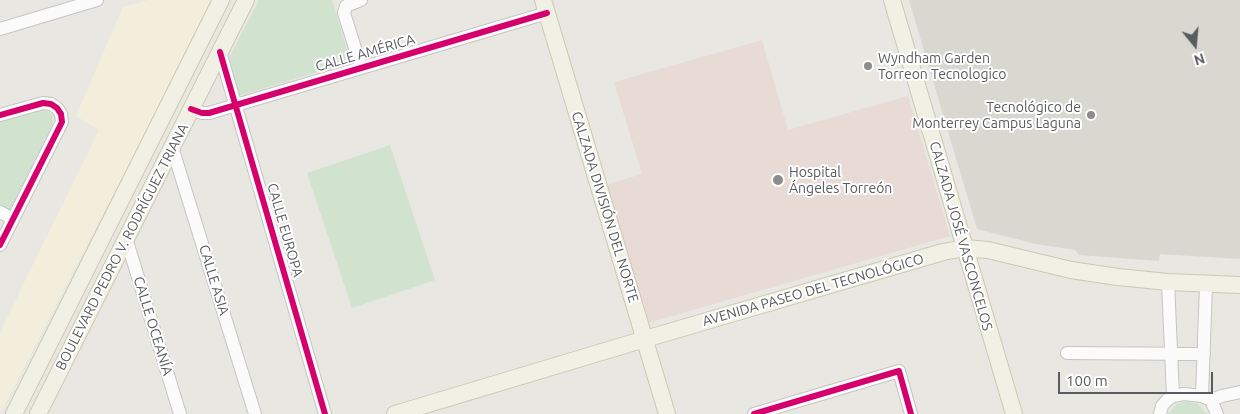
<!DOCTYPE html>
<html>
<head>
<meta charset="utf-8">
<style>
  body { margin:0 }
  #map { position:relative; width:1240px; height:414px; overflow:hidden; background:#e8e7e2; font-family:Ubuntu,sans-serif }
  canvas { display:block }
  .north { position:absolute; left:1170px; top:20px; width:50px; height:50px; -webkit-text-stroke:4px #fff; paint-order:stroke; rotate:163deg; font-size:14px; font-weight:700; line-height:20px; text-align:center; color:#585b5f }
  .north::after { content:''; display:block; margin:auto; width:18px; height:22px; background:#585b5f; clip-path:polygon(50% 0,100% 100%,50% 72%,0 100%) }
  .scale { position:absolute; left:1058px; top:372px; width:155px; height:22px; box-sizing:border-box; border:2px solid #585b5f; border-top:0; padding-left:6px; font-size:15px; line-height:18px; white-space:nowrap; color:#585b5f; -webkit-text-stroke:4px #fff; paint-order:stroke }
</style>
</head>
<body>
<div id="map">
<canvas width="1240" height="414"></canvas>
<div class="north">N</div>
<div class="scale">100 m</div>
</div>
<script>
const g = document.querySelector('canvas').getContext('2d');
g.lineJoin = 'round';
function fillPath(path, color) { g.fillStyle = color; g.fill(path, 'evenodd'); }
const poly = rows => new Path2D(rows.map(r => 'M' + r).join(''));
function trace(path, color, width, dash) { g.strokeStyle = color; g.lineWidth = width; g.lineCap = dash ? 'butt' : 'round'; g.setLineDash(dash || []); g.stroke(path); }
function write(font, color, halo, rows, align = 'center') {
  g.font = font + ' Ubuntu,sans-serif'; g.lineWidth = 4; g.setLineDash([]); g.textBaseline = 'middle'; g.strokeStyle = halo; g.fillStyle = color; for (const [text, x, y, turn = 0] of rows) {
    g.save(); g.translate(x, y); g.rotate((+turn || 0) * Math.PI / 180); g.textAlign = isNaN(turn) ? turn : align; if (halo) g.strokeText(text, 0, 0); g.fillText(text, 0, 0); g.restore();
  }
}
fillPath(poly([
  [148,0,213,0,0,414,0,332,99,130,76,116,123,7]
]), '#f2eedb');
fillPath(poly([
  [909,0,1240,0,1240,259,1160,254,1159,261,1079,255,1075,250,1036,244,977,229]
]), '#d8d7d0');
fillPath(poly([
  [762,40,788,130,908,96,950,236,648,323,606,185,642,174,614,82]
]), '#e8dbd6');
fillPath(poly([
  [259,0,332,0,351,62,239,96,228,60],
  [39,110,45,110,50,113,53,117,53,125,11,213,0,207,0,122],
  [390,145,435,280,352,308,307,173],
  [1187,401,1198,404,1207,414,1168,414,1177,404]
]), '#d1e3cf');
const minor = poly([
  [361,0,346,6,344,13,361,67],
  [0,29,97,0],
  [220,52,325,414],
  [191,109,202,113,209,113,547,13],
  [0,115,43,103,51,104,57,108,61,114,62,122,0,245],
  [172,147,255,414],
  [0,212,13,219],
  [126,238,180,414],
  [1168,282,1173,396],
  [1067,353,1204,354],
  [1202,396,1206,285],
  [1211,400,1222,396,1240,392],
  [754,414,899,371,911,414],
  [1160,414,1162,406,1167,400,1173,396,1184,394,1202,396,1211,400,1217,414]
]);
const major = poly([
  [543,0,667,414],
  [892,0,1014,414],
  [14,414,221,0],
  [38,414,246,0],
  [395,414,645,339,943,252,965,248,988,250,1071,270,1118,277,1168,282,1240,285]
]);
trace(minor, '#c4c5c4', 14);
trace(major, '#cec8b2', 18);
trace(minor, '#fcfbfb', 12);
trace(major, '#f0f0e5', 16);
trace(poly([
  [220,52,325,414],
  [191,109,202,113,209,113,547,13],
  [0,115,43,103,51,104,57,108,61,114,62,122,0,245],
  [754,414,899,371,911,414]
]), '#d6006c', 6);
for (const [x, y, r, color] of [
  [868,66,5,"#8a8c8d"],
  [1091,115,5,"#8a8c8d"],
  [778,180,6,"#8a8c8d"]
]) { const dot = new Path2D(); dot.arc(x, y, r, 0, 2 * Math.PI); g.fillStyle = color; g.fill(dot); trace(dot, '#fff', 2); }
write('14px', '#585b5f', '#fff', [
  ["CALLE AMÉRICA",365,53,-16],
  ["CALZADA DIVISIÓN DEL NORTE",605,207,73],
  ["CALLE EUROPA",285,230,74],
  ["CALZADA JOSÉ VASCONCELOS",961,236,74],
  ["BOULEVARD PEDRO V. RODRÍGUEZ TRIANA",122,247,-63],
  ["CALLE ASIA",214,280,73],
  ["AVENIDA PASEO DEL TECNOLÓGICO",813,290,-16],
  ["CALLE OCEANÍA",153,326,73]
]);
write('14px', '#585b5f', '#fff', [
  ["Wyndham Garden",878,58],
  ["Torreon Tecnologico",878,74],
  ["Tecnológico de",1081,107,"right"],
  ["Monterrey Campus Laguna",1081,123,"right"],
  ["Hospital",789,172],
  ["Ángeles Torreón",789,188]
], 'left');
</script>
</body>
</html>
